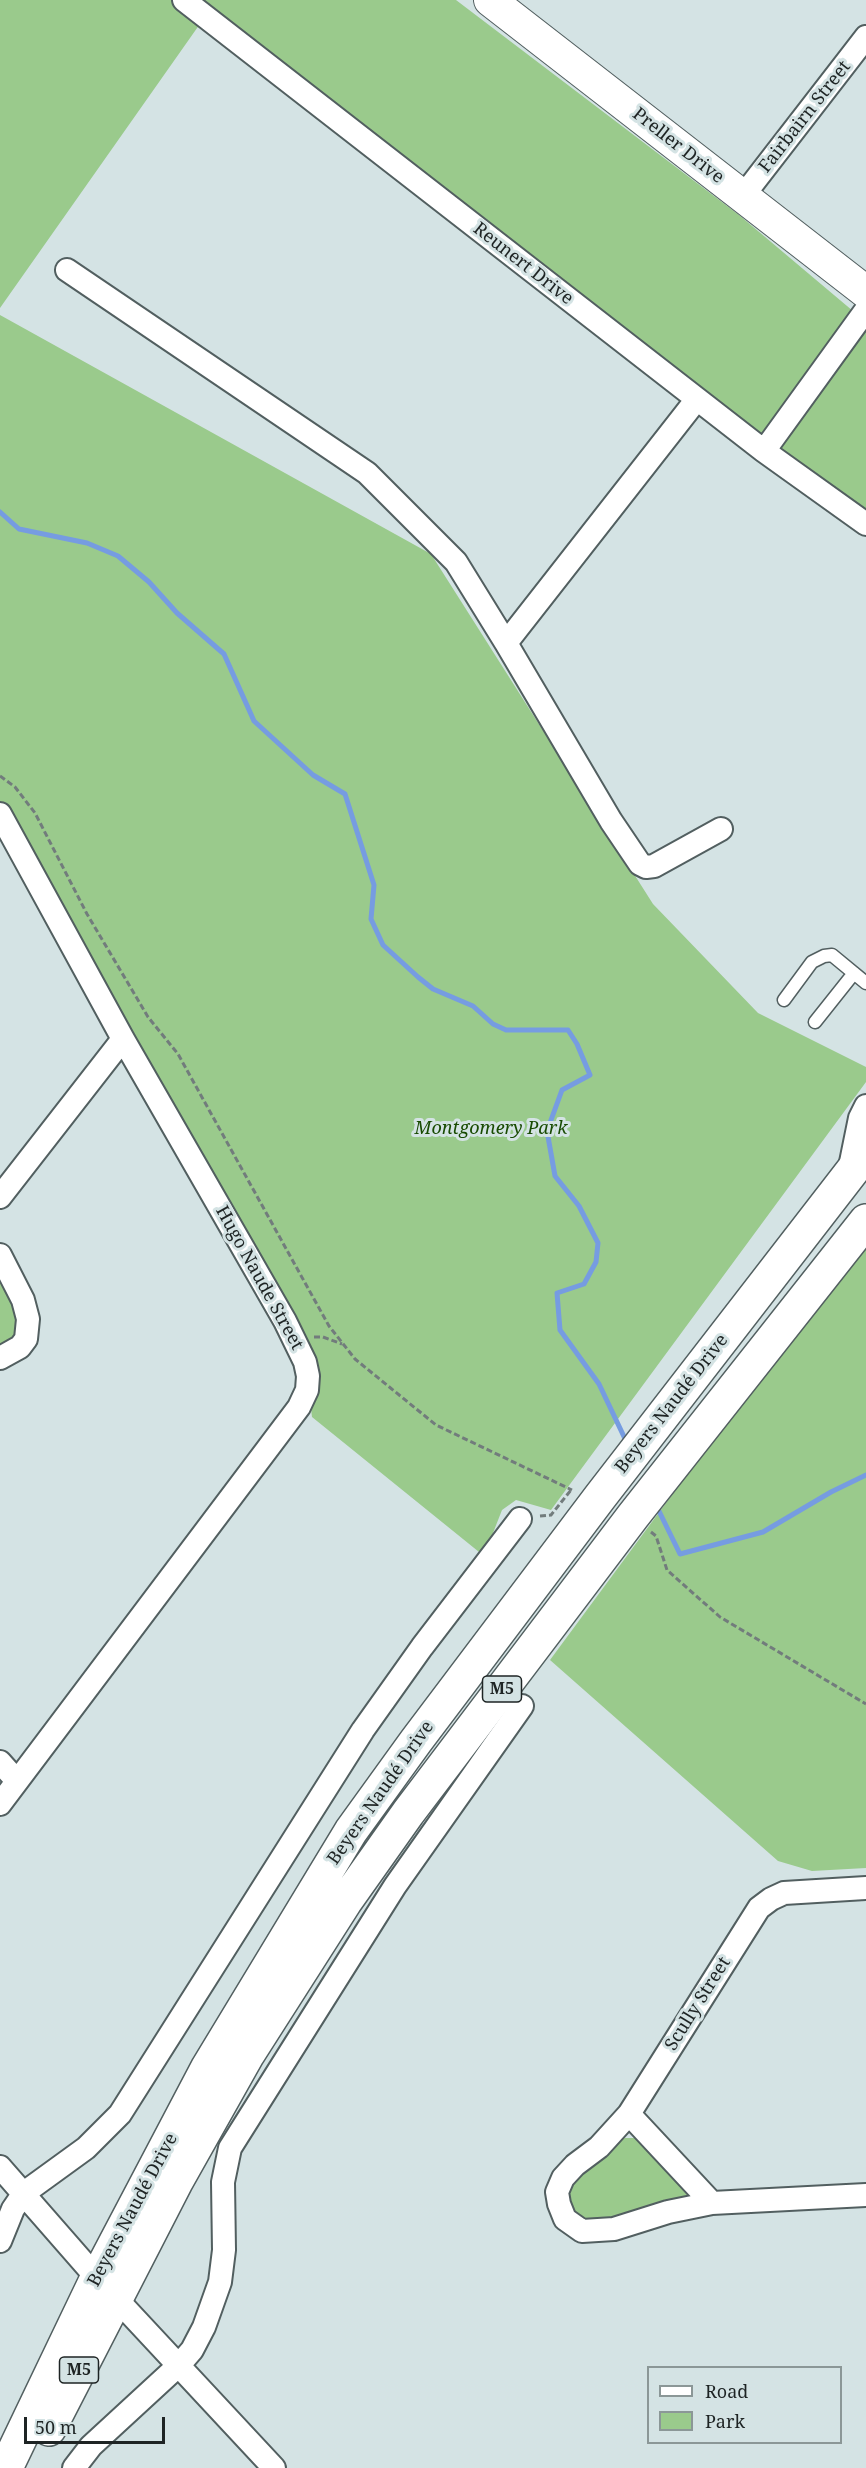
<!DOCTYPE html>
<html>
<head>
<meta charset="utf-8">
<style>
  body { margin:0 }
  #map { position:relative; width:866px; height:2468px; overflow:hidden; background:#d4e3e4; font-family:"Noto Serif",serif }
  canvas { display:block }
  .legend { position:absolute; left:647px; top:2366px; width:195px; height:78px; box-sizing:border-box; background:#d4e3e4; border:2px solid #8b9797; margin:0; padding:8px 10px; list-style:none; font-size:18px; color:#1e2424 }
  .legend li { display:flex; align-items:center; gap:12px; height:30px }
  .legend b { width:30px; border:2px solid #8b9797 }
  .scale { position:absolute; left:24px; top:2417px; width:141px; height:27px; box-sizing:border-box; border:3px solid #1e2424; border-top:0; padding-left:8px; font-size:18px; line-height:21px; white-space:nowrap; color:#1e2424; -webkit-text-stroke:4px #d4e3e4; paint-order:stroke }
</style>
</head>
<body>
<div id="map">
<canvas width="866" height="2468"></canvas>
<ul class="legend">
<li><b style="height:8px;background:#fff"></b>Road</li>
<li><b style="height:16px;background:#9aca8c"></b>Park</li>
</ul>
<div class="scale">50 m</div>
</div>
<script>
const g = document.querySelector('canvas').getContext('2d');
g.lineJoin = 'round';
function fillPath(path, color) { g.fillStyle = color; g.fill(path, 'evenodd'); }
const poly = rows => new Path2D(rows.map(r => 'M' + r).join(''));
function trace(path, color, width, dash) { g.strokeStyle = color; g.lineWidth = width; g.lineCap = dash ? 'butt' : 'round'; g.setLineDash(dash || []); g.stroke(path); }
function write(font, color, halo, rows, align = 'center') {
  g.font = font + ' "Noto Serif",serif'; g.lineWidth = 6; g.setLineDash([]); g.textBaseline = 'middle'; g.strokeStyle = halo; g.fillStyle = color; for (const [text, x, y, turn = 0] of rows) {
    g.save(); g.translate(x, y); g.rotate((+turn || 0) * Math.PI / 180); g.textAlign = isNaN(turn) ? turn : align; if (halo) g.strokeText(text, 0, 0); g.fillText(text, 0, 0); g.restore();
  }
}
fillPath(poly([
  [0,0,456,0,739,215,866,322,866,523,202,21,0,308],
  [0,315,431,554,653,904,758,1013,866,1067,866,1082,551,1510,516,1500,502,1510,484,1556,312,1417,304,1349,0,809],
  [866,1244,866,1868,812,1871,778,1861,550,1660,677,1488],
  [0,1274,11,1293,20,1325,14,1337,0,1347],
  [625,2138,641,2138,688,2196,589,2225,575,2217,566,2203,566,2186,593,2154]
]), '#9aca8c');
trace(poly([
  [0,512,19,529,87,543,118,556,149,582,177,613,224,654,254,721,313,775,345,794,374,885,371,919,383,945,418,977,433,989,473,1006,493,1024,506,1030,568,1030,577,1044,590,1075,562,1090,547,1131,555,1176,579,1206,598,1243,596,1262,584,1284,557,1293,560,1330,599,1384,627,1443],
  [656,1505,680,1554,763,1532,831,1492,866,1475]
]), '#769ce1', 5);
const lane = poly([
  [784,1000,812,962,824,956,832,955,866,983],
  [815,1022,854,973]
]);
const street = poly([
  [184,0,764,451,866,524],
  [743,196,866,37],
  [67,270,367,473,456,562,506,643],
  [697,399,506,643,611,821,640,864,646,867,654,866,721,829],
  [764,451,866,310],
  [0,814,123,1039,285,1321,305,1362,308,1376,307,1390,299,1407,0,1804],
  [849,1172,860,1118,866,1106],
  [0,1197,123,1039],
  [0,1255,23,1300,28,1319,26,1339,20,1347,0,1358],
  [0,1762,17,1781],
  [866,1888,784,1893,771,1899,759,1908,629,2114,599,2147,575,2165,563,2178,557,2192,559,2204,565,2219,582,2231,614,2229,668,2212,712,2203,866,2195],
  [629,2114,712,2203],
  [0,2167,97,2278,274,2468],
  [0,2241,13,2209,24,2193,86,2148,120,2114,363,1730,422,1647,520,1519],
  [74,2468,91,2446,179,2365,192,2350,204,2327,220,2282,224,2250,223,2182,230,2148,395,1886,522,1706]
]);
const secondary = poly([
  [490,0,866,292]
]);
const primary = poly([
  [49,2429,176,2182,248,2054,345,1902,408,1813,633,1516,866,1221],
  [6,2468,97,2278,208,2067,351,1831,416,1741,600,1497,866,1153]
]);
trace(lane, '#525f60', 15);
trace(street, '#525f60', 26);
trace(secondary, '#525f60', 34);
trace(primary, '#525f60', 36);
trace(poly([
  [0,776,15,787,35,813,87,914,148,1017,178,1054,329,1326,355,1359,436,1425,572,1490],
  [314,1337,323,1337,342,1344],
  [540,1516,551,1515,571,1490],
  [651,1532,656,1536,667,1570,720,1617,866,1704]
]), '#727c7c', 3, [6, 3]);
trace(lane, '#fff', 12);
trace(street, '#fff', 22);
trace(secondary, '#fff', 32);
trace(primary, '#fff', 33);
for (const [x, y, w] of [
  [502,1689,39],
  [79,2370,39]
]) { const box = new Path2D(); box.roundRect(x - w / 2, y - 13, w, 26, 4.5); g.fillStyle = '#d4e3e4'; g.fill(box); trace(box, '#1e2424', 1.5); }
write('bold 16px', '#1e2424', null, [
  ["M5",502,1689],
  ["M5",79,2370]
]);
write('18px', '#1e2424', '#d4e3e4', [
  ["Fairbairn Street",805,117,-52],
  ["Preller Drive",678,146,38],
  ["Reunert Drive",523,264,38],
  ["Hugo Naude Street",259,1278,61],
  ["Beyers Naudé Drive",672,1404,-52],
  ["Beyers Naudé Drive",381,1793,-55],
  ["Scully Street",698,2004,-58],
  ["Beyers Naudé Drive",133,2210,-62]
]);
write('italic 18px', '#184b02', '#d4e3e4', [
  ["Montgomery Park",491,1129]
]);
</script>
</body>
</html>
